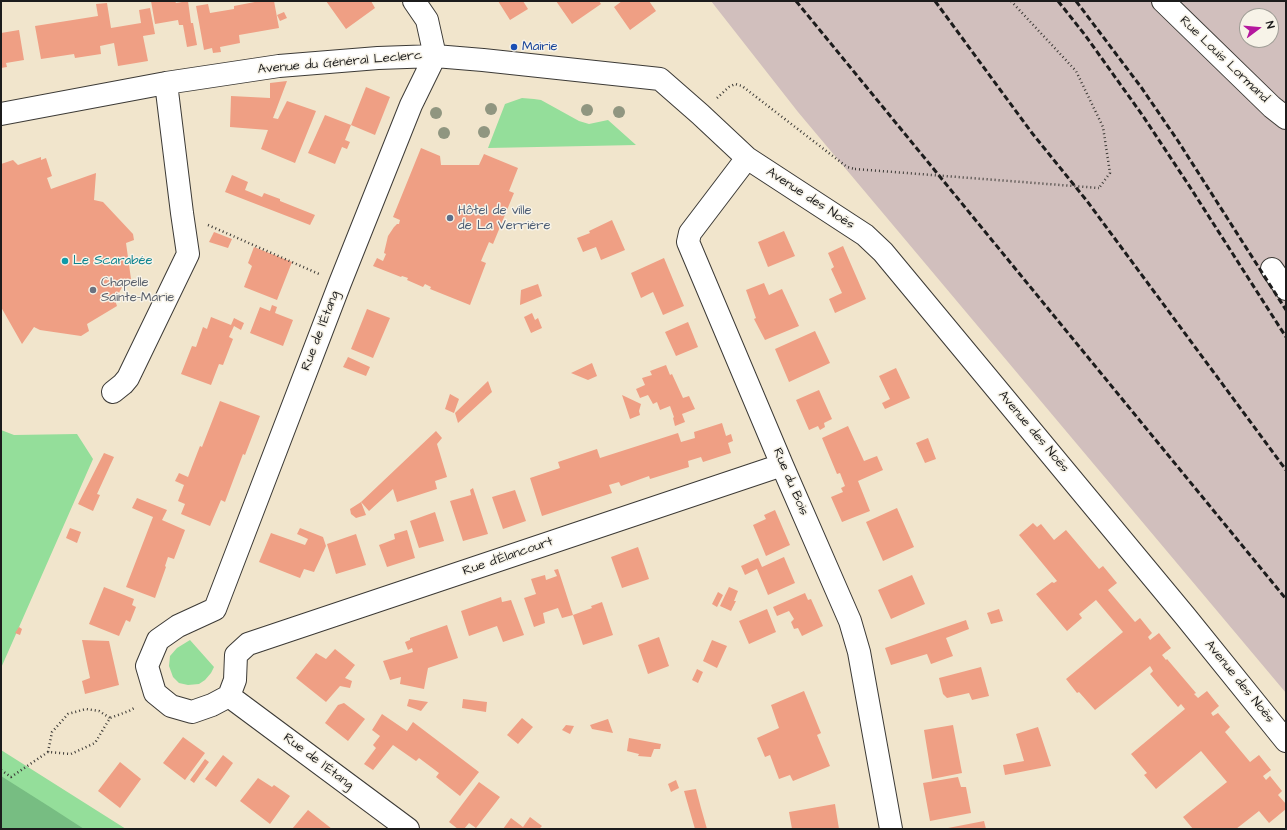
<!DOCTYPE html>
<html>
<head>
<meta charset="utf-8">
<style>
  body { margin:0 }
  #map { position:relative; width:1287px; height:830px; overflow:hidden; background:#f1e5cc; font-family:"Architects Daughter",sans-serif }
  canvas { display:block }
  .frame { position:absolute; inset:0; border:2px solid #1c1c1c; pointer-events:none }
  .north { position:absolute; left:1239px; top:8px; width:40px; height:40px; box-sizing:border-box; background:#f7f3e8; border:1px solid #9f9d96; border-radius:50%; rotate:74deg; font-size:11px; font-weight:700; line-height:16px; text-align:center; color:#1c1c1c }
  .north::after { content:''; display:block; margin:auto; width:14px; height:18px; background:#b5179e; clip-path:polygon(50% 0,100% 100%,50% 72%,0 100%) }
</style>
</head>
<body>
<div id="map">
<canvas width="1287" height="830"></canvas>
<div class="frame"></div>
<div class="north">N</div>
</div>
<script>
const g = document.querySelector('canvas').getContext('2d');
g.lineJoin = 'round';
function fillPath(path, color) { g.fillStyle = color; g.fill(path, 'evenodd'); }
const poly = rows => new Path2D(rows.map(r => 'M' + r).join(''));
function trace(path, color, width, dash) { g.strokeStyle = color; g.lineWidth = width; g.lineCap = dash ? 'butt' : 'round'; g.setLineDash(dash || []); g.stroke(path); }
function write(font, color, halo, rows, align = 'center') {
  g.font = font + ' "Architects Daughter",sans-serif'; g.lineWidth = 3; g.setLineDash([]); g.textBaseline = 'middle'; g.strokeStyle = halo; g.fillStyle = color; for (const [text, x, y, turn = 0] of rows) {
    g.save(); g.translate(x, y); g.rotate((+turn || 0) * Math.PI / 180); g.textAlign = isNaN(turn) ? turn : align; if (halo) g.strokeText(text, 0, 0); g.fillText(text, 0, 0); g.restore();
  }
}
fillPath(poly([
  [711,1,1286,1,1286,693,798,112],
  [1247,16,1271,16,1271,40,1247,40]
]), '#d1bfbd');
fillPath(poly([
  [522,98,534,99,541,100,579,121,589,124,608,120,636,145,488,148,505,104],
  [1,430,14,435,77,434,93,459,1,668],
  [190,640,214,667,211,673,205,680,199,684,188,685,179,683,173,677,169,666,170,656,177,648],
  [1,750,126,829,1,829]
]), '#94de9a');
fillPath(poly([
  [1,776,50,807,84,829,1,829]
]), '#77bd82');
fillPath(poly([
  [151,1,175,1,176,3,188,1,191,23,193,23,197,45,187,47,183,25,179,25,178,20,155,24],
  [260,1,274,1,279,28,239,35,240,43,220,47,221,52,213,53,212,48,204,50,196,6,208,4,210,13,234,9,234,6],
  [326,1,371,1,375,8,346,29],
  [498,1,523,1,528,9,510,20],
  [556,1,599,1,601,4,572,24],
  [622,1,649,1,656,11,630,30,614,7],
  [107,3,111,28,141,23,139,10,150,8,155,34,143,36,148,61,118,66,114,43,100,46,101,54,75,58,74,54,41,59,35,26,98,16,96,4],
  [284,12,287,18,280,21,277,15],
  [19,30,24,60,6,63,7,67,1,68,1,33],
  [287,81,273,118,278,119,287,101,316,111,295,163,261,149,268,130,230,127,231,96,270,98,270,83],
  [366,87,390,97,375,135,351,125],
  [325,115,351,125,345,140,350,142,347,149,342,147,335,164,308,153],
  [421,148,440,156,441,165,479,165,484,154,518,168,509,191,514,193,493,244,489,242,481,261,486,263,470,305,430,289,431,287,425,284,423,287,407,280,408,278,402,276,401,277,373,266,377,258,383,261,386,254,384,253,388,236,394,227,397,224,399,224,400,220,393,217],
  [41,157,41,160,46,158,52,176,47,178,51,189,96,173,94,200,103,202,133,234,134,240,126,243,131,279,126,280,115,300,117,306,87,324,89,331,81,336,40,330,34,327,22,344,1,307,1,164,13,160,18,165],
  [232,175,248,182,245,190,262,197,264,193,280,199,280,201,315,215,310,225,225,192],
  [612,220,625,250,601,260,596,247,583,252,577,238,590,233,589,231],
  [784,231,795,256,768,267,758,242],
  [214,232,232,239,228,248,209,242],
  [843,246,866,299,835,313,829,299,842,293,831,269,834,267,828,253],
  [254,247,292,262,277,300,244,287,252,266,248,263],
  [664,258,684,306,663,315,653,292,641,298,631,273],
  [764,283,769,295,782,289,799,326,765,340,754,319,756,318,746,290],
  [538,284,542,296,520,305,521,290],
  [272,305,277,307,275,313,293,320,283,346,250,333,260,307,270,311],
  [367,309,390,318,373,358,351,349],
  [532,313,535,320,538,318,542,328,531,333,524,317],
  [211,317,231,325,234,318,244,323,241,330,234,326,229,337,233,339,223,365,219,364,211,385,181,374,192,346,196,347,203,327,207,329],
  [688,322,698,347,676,356,665,332],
  [815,331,830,363,789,382,775,349],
  [348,357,370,367,366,376,343,367],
  [592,363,597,376,588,380,571,373],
  [666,365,670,375,672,374,683,398,689,396,695,409,682,414,685,422,675,426,673,418,674,417,670,406,660,410,657,402,653,404,648,395,640,398,636,389,645,385,642,378,652,375,650,371],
  [896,368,910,398,885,409,882,403,890,399,879,376],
  [488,381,492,392,458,423,455,413],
  [819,390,832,419,824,423,825,427,820,430,818,426,809,430,796,400],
  [450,394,459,399,454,413,445,409],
  [622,395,641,404,639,411,640,415,630,419],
  [220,401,260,416,245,455,243,454,225,502,221,500,210,526,181,514,185,504,178,501,184,485,175,481,179,473,188,477,200,446,202,447],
  [722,423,726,436,731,434,733,441,728,443,731,453,703,462,701,457,688,461,689,467,650,479,649,476,621,486,619,482,609,485,612,493,542,516,530,478,560,468,558,462,597,449,600,458,678,433,681,442,695,438,694,432],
  [848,426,864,461,877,456,883,470,858,481,870,511,842,522,831,497,843,492,841,488,845,486,840,473,837,474,822,438],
  [436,431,442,438,437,444,447,477,435,481,437,489,397,502,393,489,369,511,361,502],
  [928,438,936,459,925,463,916,443],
  [104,453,114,457,97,494,100,495,93,511,78,504],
  [473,488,488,534,463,541,450,501,471,495,470,490],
  [515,490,526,521,503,529,492,497],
  [137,498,167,510,162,520,185,530,174,559,168,557,165,566,166,567,155,598,126,587,153,517,132,508],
  [361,502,366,515,356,518,351,514,350,509],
  [897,508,914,547,883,561,866,522],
  [775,510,790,545,766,556,753,525,766,519,764,515],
  [435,512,444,541,419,548,410,521],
  [1033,523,1037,527,1041,524,1054,540,1066,530,1099,569,1103,566,1117,583,1108,590,1135,622,1140,618,1152,633,1148,637,1150,640,1159,633,1171,648,1162,655,1166,660,1167,659,1196,693,1194,694,1198,698,1207,691,1219,706,1211,713,1213,716,1218,713,1230,727,1225,732,1250,762,1259,755,1271,770,1263,776,1266,780,1270,776,1282,791,1278,795,1286,804,1286,809,1269,823,1259,811,1236,829,1193,829,1183,817,1227,782,1201,751,1156,789,1144,775,1147,773,1131,754,1185,709,1181,704,1178,707,1150,674,1153,671,1150,666,1095,710,1079,692,1077,693,1066,679,1123,632,1096,600,1079,614,1082,618,1067,631,1036,594,1052,582,1054,583,1057,581,1019,535],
  [70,528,81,532,77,543,66,538],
  [300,528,323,537,326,546,314,572,304,569,300,578,259,562,271,533,305,545,308,539,297,534],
  [407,530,415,558,387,567,379,545,395,539,394,534],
  [356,534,366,565,336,574,327,544],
  [638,547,649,579,622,588,611,557],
  [784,557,795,583,768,595,757,569,745,575,741,566,758,558,762,567],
  [558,569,573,615,562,618,558,608,543,613,545,623,534,627,524,598,536,594,531,579,545,575,546,580,557,576,554,570],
  [912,575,925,604,891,619,878,590],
  [104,587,134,599,132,605,136,607,130,622,126,620,119,636,89,624],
  [729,587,738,591,734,601,736,601,731,611,720,606],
  [718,592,723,595,717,607,712,604],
  [805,593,808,600,811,599,823,626,802,636,798,628,794,629,791,622,794,619,789,611,777,616,773,607],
  [501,597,502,602,511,600,524,635,503,642,497,626,469,636,461,611],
  [602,602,613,635,583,645,573,615,592,608,591,606],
  [767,609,776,632,749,644,739,621],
  [999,609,1003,621,991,624,987,613],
  [966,620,969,629,946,638,953,656,931,664,927,654,891,665,885,648],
  [447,625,458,658,428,668,424,689,400,684,401,677,390,680,383,661,413,652,412,648,408,650,405,642,410,640,410,638],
  [19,627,22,629,20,635,15,633],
  [659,637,669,666,648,674,638,645],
  [82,640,109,641,119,685,85,694,82,681,90,678],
  [712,640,727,646,717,668,703,661],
  [335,649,355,665,345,678,352,681,350,688,340,686,326,702,296,678,316,653,326,659],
  [981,667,989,696,972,700,969,693,947,698,943,694,939,678],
  [697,669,703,672,698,683,692,680],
  [804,691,821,733,817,735,830,766,793,781,790,775,779,779,770,755,765,757,757,738,779,728,771,705],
  [409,699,428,702,421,711,407,706],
  [463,699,487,702,486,712,462,708],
  [344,703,365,719,348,741,325,723,338,705],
  [382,714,407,731,413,722,479,772,460,796,436,777,439,773,419,758,416,761,393,745,373,770,364,764,376,748,373,745,380,736,372,730],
  [522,718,533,727,518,744,507,735],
  [608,719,613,733,592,729,590,725],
  [566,725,574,726,570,734,562,730],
  [953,725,962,773,932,779,924,730],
  [1038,727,1051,766,1005,775,1003,765,1024,761,1016,734],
  [183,737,205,753,185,780,163,763],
  [629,738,661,744,660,749,654,749,651,757,638,756,639,754,627,751],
  [223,755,233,763,216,787,205,779],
  [205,759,209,762,194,783,190,780],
  [120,762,141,779,120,808,98,791],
  [958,777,961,787,966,787,971,813,930,821,923,783],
  [258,778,272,787,274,785,290,796,270,824,240,801],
  [676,780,679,788,671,792,668,784],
  [479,782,500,797,476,828,469,823,464,829,458,829,449,822],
  [696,789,701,808,707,829,695,829,684,791],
  [835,804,839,829,792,829,789,812],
  [308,810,332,829,292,829],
  [530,817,542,826,539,829,503,829,511,818,523,827],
  [984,821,986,829,948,829,948,828]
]), '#ef9f84');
const minor = poly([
  [414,1,427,20,435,56],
  [1163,1,1272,107,1286,118],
  [435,56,411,105,340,283,215,609,178,626,158,640,147,666,155,693,171,706,192,712,212,705,229,696,235,680,236,655,248,644,782,465],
  [1,114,166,83,279,66,378,58,435,56,483,60,660,79,700,114,747,158,865,235,883,252,1185,616,1286,741],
  [747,158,690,233,688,242,782,465,850,621,859,652,891,829],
  [1272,269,1286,289],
  [113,392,123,384,128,378,188,254,182,213,166,83],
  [229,696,408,829]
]);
trace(minor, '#3c3a36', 24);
trace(poly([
  [1011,1,1076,71,1103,127,1110,173,1099,188],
  [717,98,729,87,735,84,742,86,847,167,855,169],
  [208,225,319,274],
  [48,752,52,732,68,714,86,709,99,711,110,718],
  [1,770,11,777,48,752,71,754,95,743,110,718,129,711,136,707]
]), '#3c3a36', 2.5, [1, 3]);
trace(minor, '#fff', 22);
trace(poly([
  [796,1,1286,599],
  [935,1,1032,133,1087,201,1286,470],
  [1058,1,1085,35,1143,116,1188,184,1286,337],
  [1076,1,1141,87,1178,141,1286,310]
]), '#1c1c1c', 3, [6, 3]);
trace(poly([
  [855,169,1099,188]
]), '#3c3a36', 2.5, [1, 3]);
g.fillStyle = '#909680';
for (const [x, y] of [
  [491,109],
  [587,110],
  [619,112],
  [436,113],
  [484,132],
  [444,133]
]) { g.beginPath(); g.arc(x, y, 6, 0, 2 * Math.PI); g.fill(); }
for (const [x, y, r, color] of [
  [514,47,4,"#1a4fb4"],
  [450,218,4,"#5c6f8a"],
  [65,261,4,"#0f9aa8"],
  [93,290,4,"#6b7280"]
]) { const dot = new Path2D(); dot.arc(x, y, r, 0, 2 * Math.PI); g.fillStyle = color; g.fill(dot); trace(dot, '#f7f3e8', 1.5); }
write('13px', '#164399', '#f7f3e8', [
  ["Mairie",522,47]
], 'left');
write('13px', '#1c1c1c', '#f7f3e8', [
  ["Rue Louis Lormand",1224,60,44],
  ["Avenue du Général Leclerc",340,63,-5],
  ["Avenue des Noës",810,199,33],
  ["Rue de l'Étang",321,331,-69],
  ["Avenue des Noës",1033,432,50],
  ["Rue du Bois",790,482,67],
  ["Rue d'Élancourt",508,557,-19],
  ["Avenue des Noës",1239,682,51],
  ["Rue de l'Étang",318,762,37]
]);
write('13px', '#4e5e75', '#f7f3e8', [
  ["Hôtel de ville",458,211],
  ["de La Verrière",458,226]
], 'left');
write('13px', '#0d838f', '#f7f3e8', [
  ["Le Scarabée",73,261]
], 'left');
write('13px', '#5b616d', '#f7f3e8', [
  ["Chapelle",101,283],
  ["Sainte-Marie",101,298]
], 'left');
</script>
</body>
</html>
